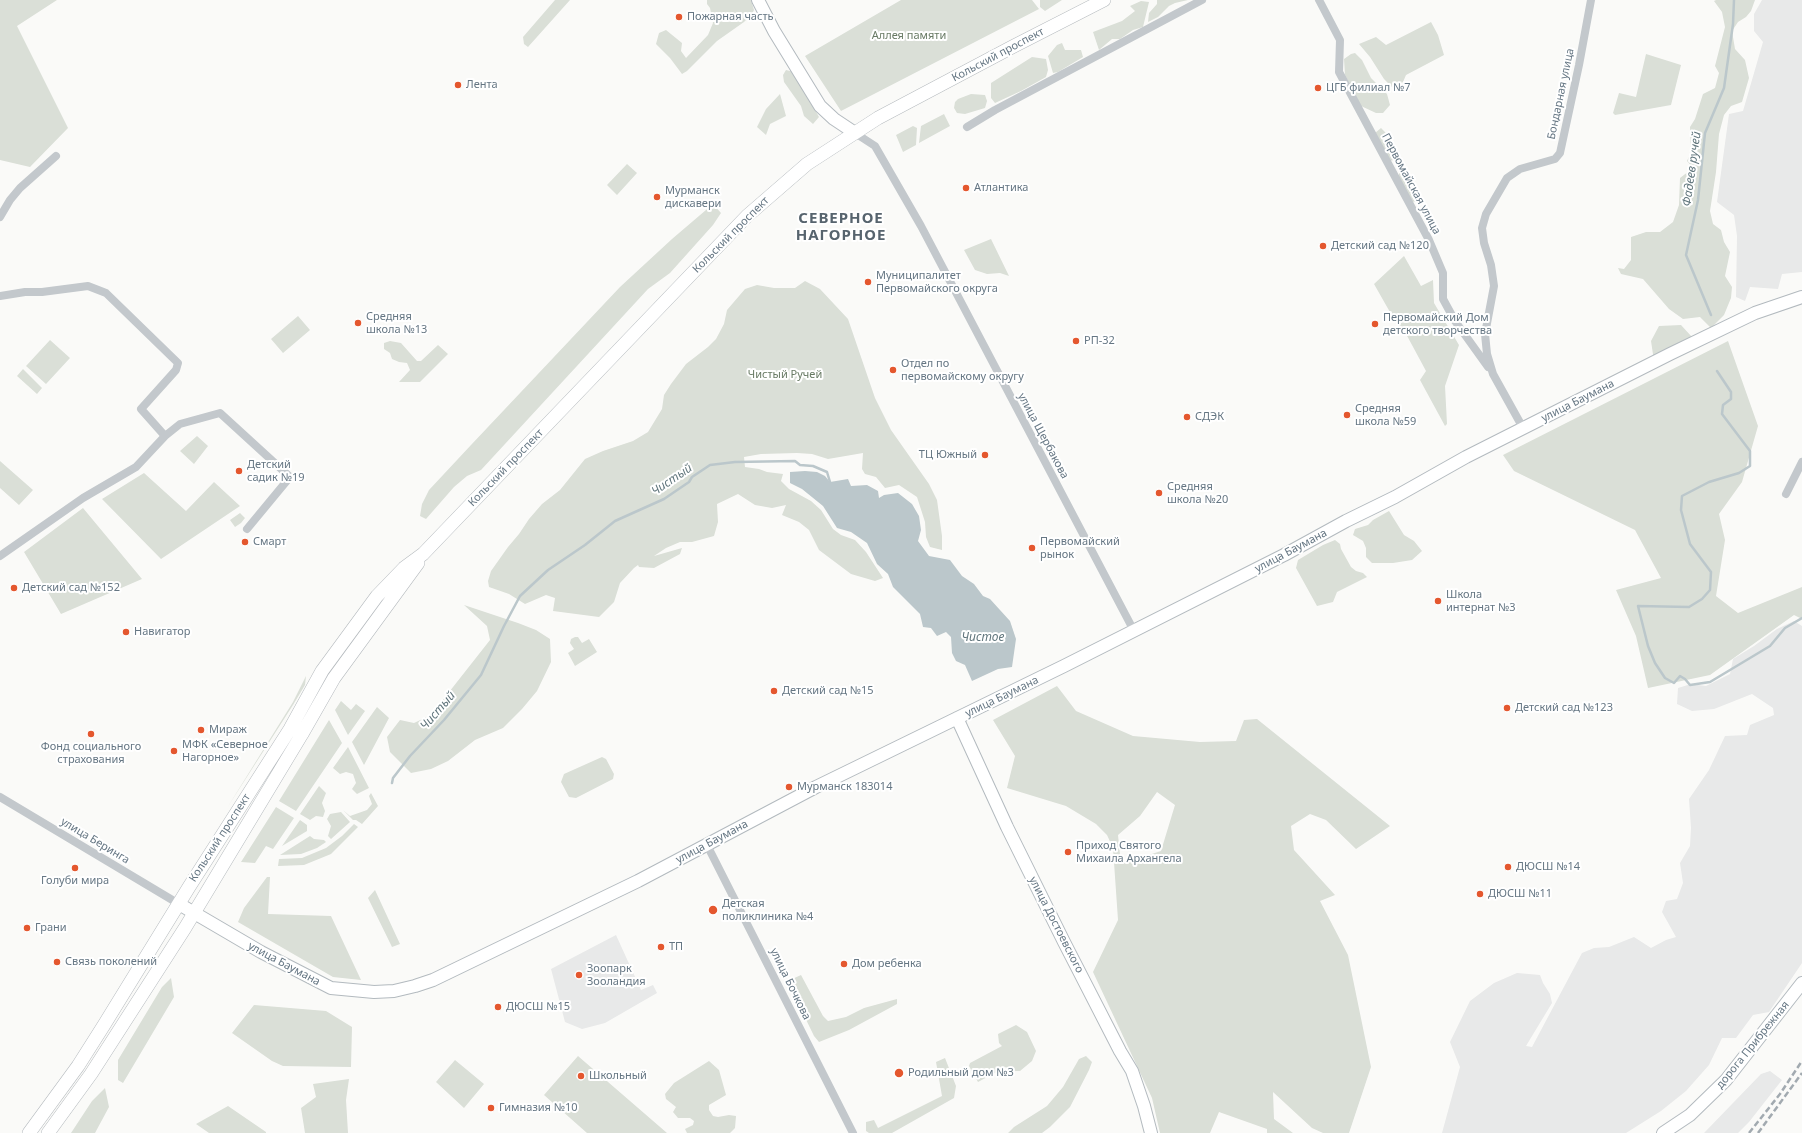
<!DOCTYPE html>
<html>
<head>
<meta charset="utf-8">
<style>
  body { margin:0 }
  canvas { display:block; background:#fafaf8 }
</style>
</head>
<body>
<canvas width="1802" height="1133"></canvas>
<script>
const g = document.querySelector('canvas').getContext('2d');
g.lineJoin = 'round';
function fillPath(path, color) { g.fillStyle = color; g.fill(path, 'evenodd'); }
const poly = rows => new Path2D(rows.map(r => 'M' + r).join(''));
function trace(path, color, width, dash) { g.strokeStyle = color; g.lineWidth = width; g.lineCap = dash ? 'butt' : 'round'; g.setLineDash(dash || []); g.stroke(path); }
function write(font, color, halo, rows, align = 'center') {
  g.font = font + ' "Noto Sans",sans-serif'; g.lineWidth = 4; g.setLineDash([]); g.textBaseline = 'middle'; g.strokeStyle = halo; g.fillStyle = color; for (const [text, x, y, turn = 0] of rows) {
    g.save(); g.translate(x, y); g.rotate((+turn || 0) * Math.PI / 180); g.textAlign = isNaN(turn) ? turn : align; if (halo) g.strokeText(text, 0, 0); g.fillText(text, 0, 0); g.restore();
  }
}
fillPath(poly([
  [1762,0,1802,0,1802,272,1782,274,1778,289,1750,287,1745,301,1736,297,1737,236,1734,215,1717,202,1729,114,1743,111,1763,42,1754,31,1754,14],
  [1794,621,1802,626,1802,963,1769,1012,1753,1015,1736,1038,1722,1038,1709,1065,1686,1091,1661,1111,1626,1133,1442,1133,1460,1067,1450,1042,1470,1001,1494,983,1517,973,1540,975,1543,983,1550,994,1552,1003,1526,1046,1532,1047,1582,953,1594,948,1609,947,1634,937,1651,948,1666,940,1676,937,1662,912,1666,901,1677,899,1683,883,1680,863,1690,846,1691,828,1689,799,1709,770,1725,736,1747,735,1750,725,1774,715,1773,708,1752,694,1714,709,1692,711,1677,704,1678,688,1691,684,1706,686,1730,674,1733,659,1754,646,1777,629],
  [616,935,641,990,653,985,657,993,605,1023,582,1029,565,1022,551,969],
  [1770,1071,1782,1080,1749,1122,1738,1133,1704,1133,1761,1074]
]), '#e8e9e9');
fillPath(poly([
  [0,0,57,0,17,26,68,128,30,167,0,160],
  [555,0,570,0,528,47,524,44,523,37],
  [707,0,751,0,754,10,752,14,744,22,717,41,687,71,682,74,670,58,656,44,659,33,666,30,682,43,681,51,686,58,708,35,713,23,710,8,707,4],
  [901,0,1032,0,1039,9,841,111,805,56],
  [1040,0,1062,0,1045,11,1040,7],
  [1157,0,1188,0,1175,3,1169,6,1158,17,1148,22,1149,13,1157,4],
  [1716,0,1755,0,1751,11,1746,17,1738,22,1732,31,1735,49,1745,60,1749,78,1742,102,1731,106,1724,115,1719,134,1716,172,1710,211,1713,224,1721,230,1724,242,1730,252,1725,276,1732,287,1731,298,1724,315,1711,328,1700,317,1683,319,1669,309,1643,279,1621,274,1618,268,1624,269,1631,260,1631,237,1646,232,1660,232,1673,222,1679,205,1680,178,1693,168,1687,161,1691,152,1690,127,1695,119,1703,94,1715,88,1719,73,1715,66,1725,27,1722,12,1714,1],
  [1141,1,1149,2,1143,27,1133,30,1120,39,1112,39,1099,50,1093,32,1122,21,1135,11,1130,6],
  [1431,22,1438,35,1444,55,1406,75,1403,82,1393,88,1384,79,1370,57,1359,44,1376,37,1386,45],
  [1062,43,1065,50,1081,50,1083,57,1058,72,1053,73,1048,56,1057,45],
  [1355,53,1362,60,1371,78,1387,94,1390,105,1383,113,1376,113,1361,106,1345,75,1344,59,1351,54],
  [1646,54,1681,65,1671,105,1615,115,1613,113,1619,93,1636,97],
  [1032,57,1046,59,1048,70,1046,77,1021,91,995,103,991,98,991,83],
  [786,70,794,72,819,117,813,124,804,116,801,106,784,82,783,75],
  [780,94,786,116,770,124,766,135,757,127,766,109],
  [971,94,985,95,987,101,985,108,965,114,957,113,954,108,955,102,958,99],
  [944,114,950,126,919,143,921,126],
  [913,126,917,128,916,145,903,152,896,135],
  [1381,128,1386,133,1400,158,1390,161,1375,133],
  [627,164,637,173,617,195,607,185],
  [1401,168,1407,172,1421,198,1421,201,1414,202,1412,201,1398,177],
  [713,204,721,213,713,225,670,273,648,289,481,470,467,476,454,487,426,519,420,516,422,504,429,490,471,445,620,287,672,239],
  [991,239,1009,276,1000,273,987,274,975,270,964,250],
  [1404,256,1421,286,1433,280,1434,303,1459,345,1445,386,1447,424,1445,426,1420,380,1426,371,1405,332,1399,328,1374,284],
  [805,281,820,289,848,319,875,398,891,430,929,484,937,500,942,536,942,550,930,547,926,537,925,522,917,497,899,485,885,488,876,477,865,474,862,469,863,453,828,459,812,454,797,453,761,454,744,457,745,467,759,469,767,472,783,474,781,481,789,489,811,501,821,510,833,529,841,535,855,540,866,552,883,578,875,581,851,574,819,550,809,530,799,522,782,515,786,505,772,508,755,505,738,494,717,504,718,522,714,536,692,542,680,542,666,548,654,556,682,548,680,554,654,568,639,567,638,565,634,568,620,583,614,602,599,617,553,611,555,598,546,595,525,604,509,594,489,587,488,581,491,571,508,547,519,534,529,519,542,504,560,490,585,459,603,451,633,441,648,432,662,409,664,395,671,384,686,364,708,347,716,339,724,324,727,310,745,289,757,285,774,288,795,288],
  [298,316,310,330,283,353,271,339],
  [1681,325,1692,337,1654,361,1651,341,1659,326],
  [50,340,70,358,46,384,26,366],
  [390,341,401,343,417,361,421,361,438,345,448,354,420,382,399,382,410,370,407,363,399,362,392,359,390,353,384,349,384,343],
  [1728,341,1758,426,1742,482,1719,514,1725,540,1716,596,1738,613,1802,587,1802,619,1794,615,1710,675,1648,688,1636,636,1616,590,1661,578,1635,530,1514,471,1503,455],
  [23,369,42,388,37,394,17,376],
  [197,436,208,446,194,464,180,451],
  [0,461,33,490,19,505,0,488],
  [144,473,186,511,214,482,240,506,161,559,102,499],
  [83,508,142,579,61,614,24,552],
  [1389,511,1404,535,1414,541,1422,551,1412,560,1393,563,1372,563,1366,557,1366,548,1363,541,1353,535,1355,529,1368,525,1373,520],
  [240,513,245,518,241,523,235,527,230,520],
  [1335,540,1340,544,1341,549,1351,567,1356,571,1363,573,1367,577,1337,592,1333,602,1317,606,1296,568,1298,560,1323,545],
  [464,605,518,623,536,630,550,639,551,662,537,691,522,709,503,728,475,740,448,761,431,769,411,773,390,752,387,737,400,720,414,723,431,715,490,640,487,626],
  [575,637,578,637,582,643,589,639,597,652,575,666,568,653,574,649,570,643,571,639],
  [306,676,305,685,293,705,227,808,293,702],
  [1057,686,1076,711,1133,736,1200,742,1236,741,1244,720,1257,719,1390,826,1356,849,1326,820,1310,814,1291,826,1294,850,1335,895,1320,901,1348,955,1371,1067,1349,1133,1323,1133,1312,1128,1273,1092,1274,1119,1293,1133,1267,1133,1267,1129,1219,1112,1210,1133,1160,1133,1152,1098,1093,972,1118,920,1113,848,1107,835,1096,824,1066,806,1007,788,1015,756,993,720],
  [1157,792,1175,805,1161,851,1121,864,1118,835,1140,816],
  [341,701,351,710,356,704,365,711,348,735,335,710],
  [377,707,389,718,364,765,352,742],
  [329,720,342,743,296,811,279,801],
  [348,747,369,788,357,794,352,789,356,783,353,774,346,772,340,774,333,768],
  [602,757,606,759,614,774,613,779,576,798,569,797,561,782,564,774],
  [319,786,326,793,322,803,325,811,323,817,316,816,310,820,300,814],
  [371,793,378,806,362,824,356,820,353,820,343,810,350,816,367,810,372,804,369,796],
  [276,807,294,818,273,849,266,846,255,863,241,862],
  [341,812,350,822,331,839,328,836,331,826,327,819,330,814],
  [300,820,307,825,307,831,282,846],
  [354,824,358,827,331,854,304,865,278,866,279,859,302,858,326,848,342,836],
  [310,836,314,839,324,840,326,842,317,848,301,854,280,855],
  [267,877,270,877,268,914,331,916,361,980,333,977,238,922,244,908],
  [375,890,400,944,392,947,368,898],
  [801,975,823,1016,828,1021,846,1017,864,1008,897,999,897,1004,849,1030,819,1042,814,1036,796,999,790,980],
  [171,978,174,997,123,1083,118,1080,118,1060,162,987],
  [254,1005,326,1011,352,1027,351,1067,283,1066,272,1061,232,1033],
  [1016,1025,1027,1032,1036,1051,1032,1061,1020,1071,1008,1071,1006,1067,978,1082,969,1066,970,1063,1002,1046,999,1043,998,1034],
  [578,1056,667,1133,587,1133,544,1095],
  [1086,1056,1092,1062,1089,1070,1070,1107,1050,1127,1042,1133,1008,1133,1014,1127,1047,1106,1063,1087,1079,1059],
  [945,1058,956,1086,954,1098,892,1133,869,1133,866,1131,866,1122,874,1120,878,1128,942,1096,936,1062],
  [455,1060,484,1084,464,1108,436,1082],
  [709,1061,719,1070,726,1095,709,1105,709,1110,713,1116,718,1117,729,1115,736,1116,735,1128,730,1133,687,1133,685,1129,693,1125,694,1121,690,1118,678,1118,673,1112,676,1107,666,1099,665,1094,674,1083],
  [349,1079,346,1100,348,1133,305,1133,301,1108,316,1097,313,1084],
  [105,1088,109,1107,95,1133,71,1133,92,1101],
  [228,1106,266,1132,266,1133,209,1133,196,1124]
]), '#dadfd7');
fillPath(poly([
  [805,471,817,472,825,476,830,482,848,479,851,486,867,485,878,491,879,498,884,495,898,493,912,504,919,516,921,530,918,541,929,556,950,560,962,576,974,584,983,596,990,599,1010,621,1016,639,1012,667,998,669,972,681,965,665,956,661,952,653,951,637,946,632,937,636,931,628,923,627,920,614,893,587,888,574,877,564,867,543,851,532,837,528,823,506,802,489,790,483,790,472]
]), '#bbc7cb');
trace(poly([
  [1711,315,1686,255,1698,200,1705,133,1724,88,1733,24,1734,0],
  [1717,371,1731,392,1731,399,1723,405,1722,414,1750,451,1750,466,1739,473,1709,482,1682,496,1681,510,1690,544,1711,572,1710,590,1702,599,1689,607,1638,606,1648,646,1655,663,1665,678,1674,683,1680,676,1685,679,1690,685,1710,682,1770,646,1785,628,1802,618],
  [392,783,393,778,410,756,444,720,481,675,504,626,520,596,548,570,585,545,615,521,664,499,689,482,692,477,710,465,735,462,795,461,800,465,813,466,827,472,830,482]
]), '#bbc7cb', 2.5);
const secondary = poly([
  [758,0,774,31,820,106,834,119,855,133],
  [957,718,1007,827,1064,942,1120,1051,1132,1071,1144,1106,1151,1133],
  [179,904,261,952,331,988,374,992,394,991,415,986,433,980,638,881,816,787,1064,666,1284,555,1346,521,1395,497,1466,457,1670,354,1755,313,1802,297],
  [1663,1133,1690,1115,1726,1080,1802,983]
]);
const primary = poly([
  [29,1133,78,1066,104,1025,189,887,290,729,322,671,377,596,404,568,423,554,747,216,807,164,878,118,1014,46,1104,0],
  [48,1133,91,1074,185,928,302,734,334,678,418,563]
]);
trace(secondary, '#b3babf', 14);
trace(primary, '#b5babe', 14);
trace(poly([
  [1319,0,1340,40,1339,72,1429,240,1443,273,1443,299,1455,321,1488,367],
  [967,127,995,110,1202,0],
  [855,133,875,146,921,226,1134,631],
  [0,217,10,200,20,188,56,156],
  [0,296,25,292,42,292,88,286,106,293,178,363,176,370,141,409,165,436],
  [1523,428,1493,374,1487,354,1485,334,1494,286,1491,265,1484,243,1482,228,1486,214,1507,178,1520,169,1555,159,1560,153,1579,65,1591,0],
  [1786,494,1802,462],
  [0,556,83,498,136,467,165,436,180,424,220,413,290,477,247,529],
  [0,797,179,904],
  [707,845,853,1133]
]), '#c3c8cc', 8);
trace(secondary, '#fff', 12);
trace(primary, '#fff', 13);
trace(poly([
  [1749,1133,1780,1094,1802,1061],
  [1758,1133,1802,1073]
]), '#a2aab0', 2.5, [6, 3]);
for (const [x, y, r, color] of [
  [679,17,4,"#e4572e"],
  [458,85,4,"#e4572e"],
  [1318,88,4,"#e4572e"],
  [966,188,4,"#e4572e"],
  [657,197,4,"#e4572e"],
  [1323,246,4,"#e4572e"],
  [868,282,4,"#e4572e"],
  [358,323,4,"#e4572e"],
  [1375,324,4,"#e4572e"],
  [1076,341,4,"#e4572e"],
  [893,370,4,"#e4572e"],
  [1347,415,4,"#e4572e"],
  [1187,417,4,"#e4572e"],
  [985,455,4,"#e4572e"],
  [239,471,4,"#e4572e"],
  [1159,493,4,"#e4572e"],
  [245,542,4,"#e4572e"],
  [1032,548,4,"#e4572e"],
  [14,588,4,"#e4572e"],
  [1438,601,4,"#e4572e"],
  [126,632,4,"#e4572e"],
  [774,691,4,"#e4572e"],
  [1507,708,4,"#e4572e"],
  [201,730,4,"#e4572e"],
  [91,734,4,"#e4572e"],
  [174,751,4,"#e4572e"],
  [789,787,4,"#e4572e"],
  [1068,852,4,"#e4572e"],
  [1508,867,4,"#e4572e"],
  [75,868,4,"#e4572e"],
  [1480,894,4,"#e4572e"],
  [713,910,5,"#e4572e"],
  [27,928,4,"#e4572e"],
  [661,947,4,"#e4572e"],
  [57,962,4,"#e4572e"],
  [844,964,4,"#e4572e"],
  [579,975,4,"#e4572e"],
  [498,1007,4,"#e4572e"],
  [899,1073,5,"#e4572e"],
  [581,1076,4,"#e4572e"],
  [491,1108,4,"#e4572e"]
]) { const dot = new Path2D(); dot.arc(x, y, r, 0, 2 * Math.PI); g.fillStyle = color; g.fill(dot); trace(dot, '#fff', 1.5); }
write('11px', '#657683', '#fff', [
  ["Пожарная часть",687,17],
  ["Лента",466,85],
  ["ЦГБ филиал №7",1326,88],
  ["Атлантика",974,188],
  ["Мурманск",665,191],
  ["дискавери",665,204],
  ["Детский сад №120",1331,246],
  ["Муниципалитет",876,276],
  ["Первомайского округа",876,289],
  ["Средняя",366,317],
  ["школа №13",366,330],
  ["Первомайский Дом",1383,318],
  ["детского творчества",1383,331],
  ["РП-32",1084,341],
  ["Отдел по",901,364],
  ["первомайскому округу",901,377],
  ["Средняя",1355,409],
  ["школа №59",1355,422],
  ["СДЭК",1195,417],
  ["ТЦ Южный",977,455,"right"],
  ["Детский",247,465],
  ["садик №19",247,478],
  ["Средняя",1167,487],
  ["школа №20",1167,500],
  ["Смарт",253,542],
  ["Первомайский",1040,542],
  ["рынок",1040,555],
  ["Детский сад №152",22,588],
  ["Школа",1446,595],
  ["интернат №3",1446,608],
  ["Навигатор",134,632],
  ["Детский сад №15",782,691],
  ["Детский сад №123",1515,708],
  ["Мираж",209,730],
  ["МФК «Северное",182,745],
  ["Нагорное»",182,758],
  ["Фонд социального",91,747,"center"],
  ["страхования",91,760,"center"],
  ["Мурманск 183014",797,787],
  ["Приход Святого",1076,846],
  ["Михаила Архангела",1076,859],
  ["ДЮСШ №14",1516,867],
  ["Голуби мира",75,881,"center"],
  ["ДЮСШ №11",1488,894],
  ["Детская",722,904],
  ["поликлиника №4",722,917],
  ["Грани",35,928],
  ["ТП",669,947],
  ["Связь поколений",65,962],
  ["Дом ребенка",852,964],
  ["Зоопарк",587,969],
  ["Зооландия",587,982],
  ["ДЮСШ №15",506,1007],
  ["Родильный дом №3",908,1073],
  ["Школьный",589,1076],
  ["Гимназия №10",499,1108]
], 'left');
write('11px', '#687a64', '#fff', [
  ["Аллея памяти",909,36],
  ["Чистый Ручей",785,375]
]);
write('11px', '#657683', '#fff', [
  ["Кольский проспект",998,55,-28],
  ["Бондарная улица",1561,94,-78],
  ["Первомайская улица",1411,184,62],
  ["Кольский проспект",731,235,-45],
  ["улица Баумана",1578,401,-27],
  ["улица Щербакова",1043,436,62],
  ["Кольский проспект",506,468,-46],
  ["улица Баумана",1291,551,-28],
  ["улица Баумана",1002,697,-26],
  ["Кольский проспект",220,838,-57],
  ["улица Беринга",95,841,31],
  ["улица Баумана",712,842,-28],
  ["улица Достоевского",1056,925,63],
  ["улица Баумана",284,964,28],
  ["улица Бочкова",790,984,64],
  ["дорога Прибрежная",1753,1045,-51]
]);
write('italic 12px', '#60757c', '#fff', [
  ["Фадеев ручей",1692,169,-82],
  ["Чистый",672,480,-34],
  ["Чистое",983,638],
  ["Чистый",438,711,-49]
]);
g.letterSpacing = '1px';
write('bold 15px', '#57646e', '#fff', [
  ["СЕВЕРНОЕ",841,219],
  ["НАГОРНОЕ",841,236]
]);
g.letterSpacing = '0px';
</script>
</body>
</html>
